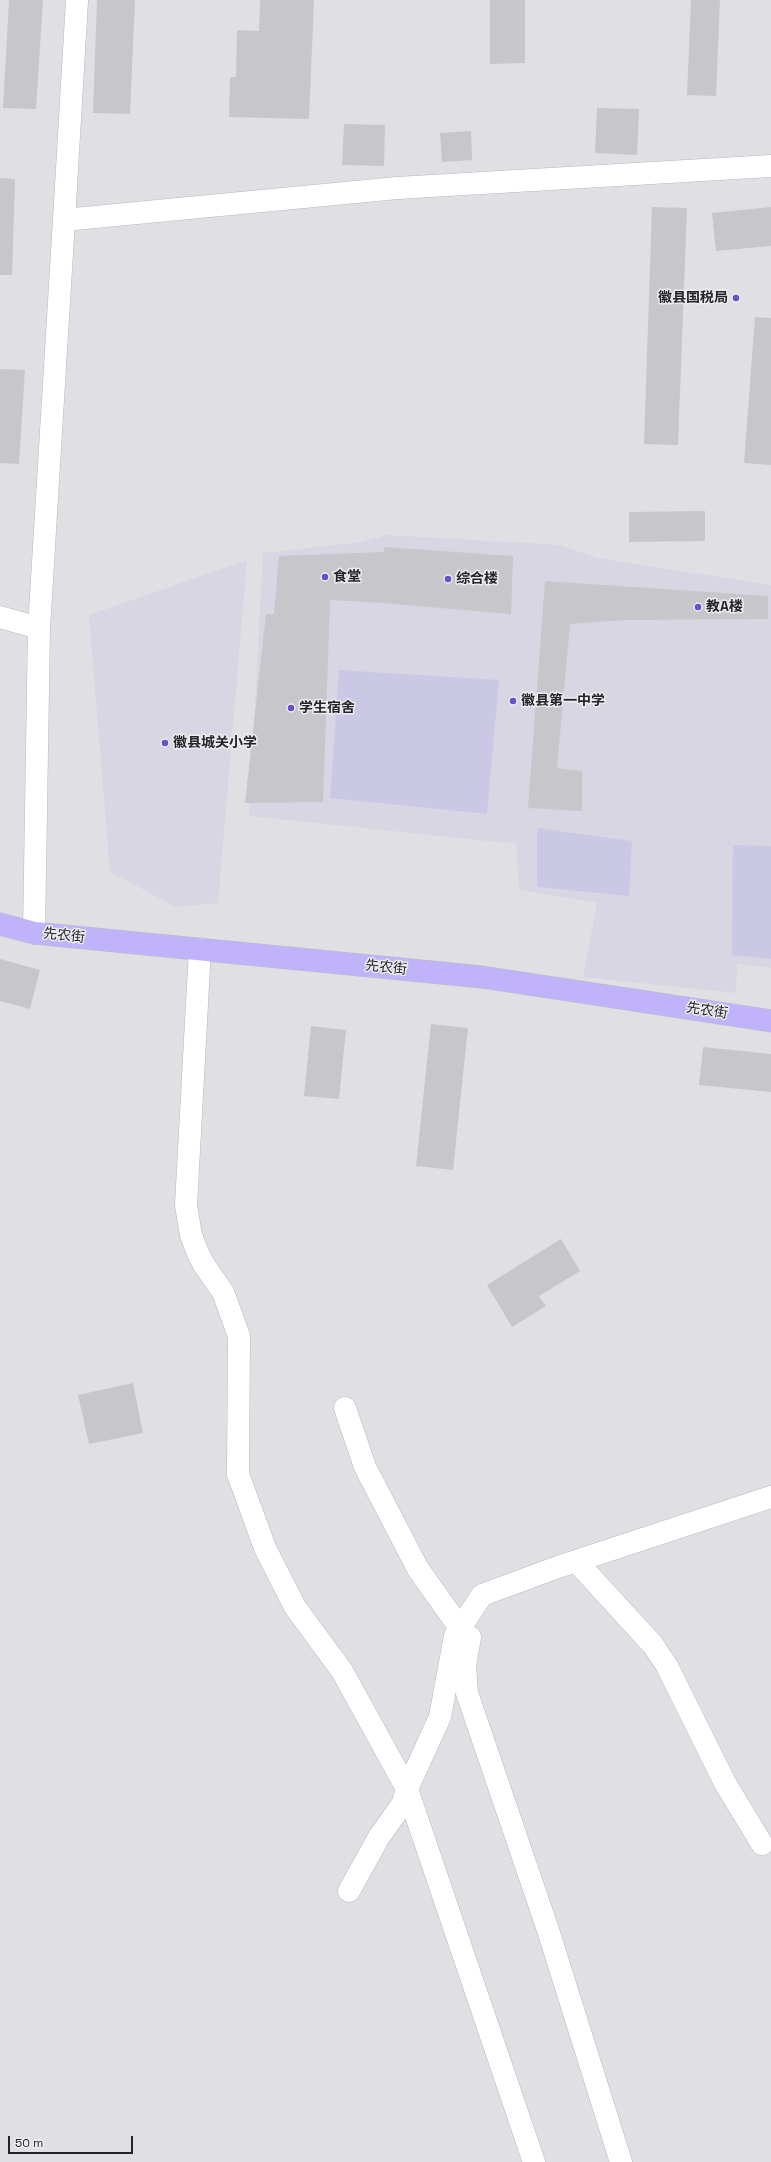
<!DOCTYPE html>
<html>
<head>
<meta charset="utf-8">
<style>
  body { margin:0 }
  #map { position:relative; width:771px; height:2162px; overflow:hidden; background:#e0e0e4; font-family:"Space Grotesk",sans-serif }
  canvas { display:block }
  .scale { position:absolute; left:8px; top:2136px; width:125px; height:18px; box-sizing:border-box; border:2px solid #252527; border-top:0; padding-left:5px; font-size:12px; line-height:14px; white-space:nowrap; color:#252527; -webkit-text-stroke:3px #ededf1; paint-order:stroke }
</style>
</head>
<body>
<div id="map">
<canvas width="771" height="2162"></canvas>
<div class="scale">50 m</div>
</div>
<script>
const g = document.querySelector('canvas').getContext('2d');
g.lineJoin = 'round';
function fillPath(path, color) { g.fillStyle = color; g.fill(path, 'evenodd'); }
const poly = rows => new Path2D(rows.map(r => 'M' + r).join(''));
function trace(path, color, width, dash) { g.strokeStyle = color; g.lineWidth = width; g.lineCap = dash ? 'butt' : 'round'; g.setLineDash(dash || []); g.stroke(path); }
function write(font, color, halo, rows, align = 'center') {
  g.font = font + ' "Space Grotesk","Noto Sans SC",sans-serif'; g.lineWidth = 3; g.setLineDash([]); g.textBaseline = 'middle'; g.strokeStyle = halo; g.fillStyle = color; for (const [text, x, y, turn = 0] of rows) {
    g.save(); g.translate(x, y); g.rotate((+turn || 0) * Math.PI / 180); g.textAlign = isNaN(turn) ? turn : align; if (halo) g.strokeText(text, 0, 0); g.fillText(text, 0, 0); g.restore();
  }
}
fillPath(poly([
  [386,535,561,545,597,558,771,585,771,968,737,964,736,993,583,977,597,903,519,890,516,844,249,816,263,553,362,542],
  [247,560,218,903,176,907,110,872,89,615]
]), '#d7d6e2');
fillPath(poly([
  [339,670,499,680,487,814,330,798],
  [537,828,632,841,629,896,537,887],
  [733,845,771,846,771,959,732,955]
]), '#cbc8e6');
fillPath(poly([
  [9,0,43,0,36,109,3,108],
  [97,0,135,0,130,114,93,113],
  [260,0,314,0,309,119,229,117,230,77,236,77,237,30,259,31],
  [490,0,525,0,525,63,490,64],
  [691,0,720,0,716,96,687,95],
  [597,108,639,109,637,155,595,153],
  [344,124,385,125,384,166,342,165],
  [471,131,472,160,442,162,440,133],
  [0,178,15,179,12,275,0,275],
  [652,207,687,208,678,445,644,444],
  [771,207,771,246,716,251,712,213],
  [755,317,771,318,771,465,744,463],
  [0,369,25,370,19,464,0,463],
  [705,511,705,541,629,542,629,512],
  [384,547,513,556,511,614,382,603,330,600,323,802,245,803,266,614,274,614,279,556,384,552],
  [545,581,768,596,768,619,625,620,570,624,557,768,582,771,582,811,528,808],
  [0,959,40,970,30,1009,0,1001],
  [431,1024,468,1028,453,1170,416,1166],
  [311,1026,346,1030,339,1099,304,1096],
  [703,1047,771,1054,771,1092,699,1085],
  [561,1239,580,1271,539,1296,546,1306,512,1327,487,1285],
  [133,1383,143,1433,89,1444,78,1395]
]), '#c7c6cb');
const minor = poly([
  [77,0,64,220,397,188,771,166],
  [0,617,39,628],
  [34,933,39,628,64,220],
  [200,949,186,1205,191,1235,197,1251,204,1265,223,1292,239,1336,238,1474,265,1548,295,1607,342,1671,407,1789,534,2162],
  [345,1408,365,1467,418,1569,460,1628],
  [576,1561,653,1645,667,1666,725,1783,762,1844],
  [470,1637,465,1665,467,1693,548,1930,621,2162],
  [349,1891,379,1837,403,1803,407,1789,440,1717,455,1636,482,1595,558,1567,771,1497]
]);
const major = poly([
  [0,924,34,933,482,977,771,1021]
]);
trace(minor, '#b8b8bc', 23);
trace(major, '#bebebe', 23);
trace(minor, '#fff', 22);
trace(major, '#c0b3fa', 22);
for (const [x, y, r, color] of [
  [736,298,4,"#6b4fc8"],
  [325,577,4,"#6b4fc8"],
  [448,579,4,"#6b4fc8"],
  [698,607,4,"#6b4fc8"],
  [513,701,4,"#6b4fc8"],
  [291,708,4,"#6b4fc8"],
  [165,743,4,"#6b4fc8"]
]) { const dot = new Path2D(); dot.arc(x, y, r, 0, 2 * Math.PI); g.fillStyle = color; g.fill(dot); trace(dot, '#ededf1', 1.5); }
write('bold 14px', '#252527', '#ededf1', [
  ["徽县国税局",728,298,"right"],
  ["食堂",333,577],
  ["综合楼",456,579],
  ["教A楼",706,607],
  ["徽县第一中学",521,701],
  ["学生宿舍",299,708],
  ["徽县城关小学",173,743]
], 'left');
write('14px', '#252527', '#ededf1', [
  ["先农街",64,936,6],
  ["先农街",386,968,6],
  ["先农街",707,1011,9]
]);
</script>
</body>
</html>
